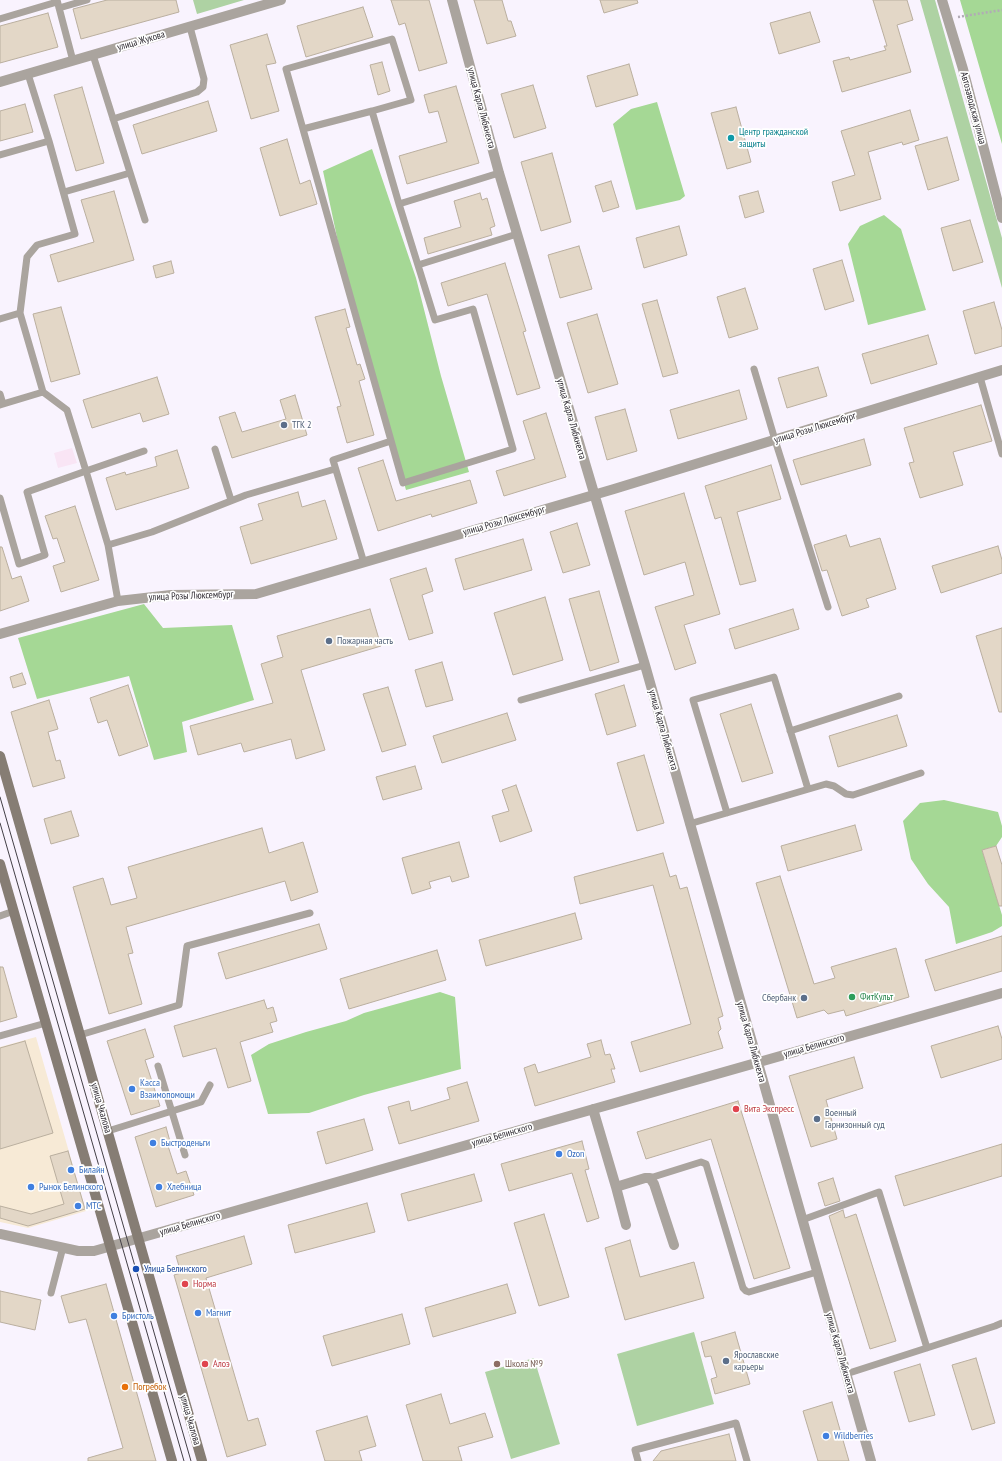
<!DOCTYPE html>
<html>
<head>
<meta charset="utf-8">
<style>
  body { margin:0 }
  canvas { display:block; background:#f9f3fe }
</style>
</head>
<body>
<canvas width="1002" height="1461"></canvas>
<script>
const g = document.querySelector('canvas').getContext('2d');
g.lineJoin = 'round';
function fillPath(path, color) { g.fillStyle = color; g.fill(path, 'evenodd'); }
const poly = rows => new Path2D(rows.map(r => 'M' + r).join(''));
function trace(path, color, width, dash) { g.strokeStyle = color; g.lineWidth = width; g.lineCap = dash ? 'butt' : 'round'; g.setLineDash(dash || []); g.stroke(path); }
function write(font, color, halo, rows, align = 'center') {
  g.font = font + ' "PT Sans Narrow",sans-serif'; g.lineWidth = 3.5; g.setLineDash([]); g.textBaseline = 'middle'; g.strokeStyle = halo; g.fillStyle = color; for (const [text, x, y, turn = 0] of rows) {
    g.save(); g.translate(x, y); g.rotate((+turn || 0) * Math.PI / 180); g.textAlign = isNaN(turn) ? turn : align; if (halo) g.strokeText(text, 0, 0); g.fillText(text, 0, 0); g.restore();
  }
}
fillPath(poly([
  [36,1037,86,1211,28,1228,0,1222,0,1047]
]), '#f7ead6');
fillPath(poly([
  [72,448,77,463,58,468,54,453]
]), '#f9e5f5');
fillPath(poly([
  [193,0,244,0,197,14],
  [920,0,935,0,1002,238,1002,288],
  [694,1332,714,1404,637,1426,617,1354],
  [534,1358,560,1444,511,1459,485,1372]
]), '#aed2a3');
fillPath(poly([
  [960,0,1002,0,1002,144,986,90],
  [657,102,685,196,680,200,636,210,613,124,631,109],
  [372,149,416,278,441,376,469,472,406,490,346,280,323,171],
  [884,215,901,229,926,310,868,325,848,244,860,226],
  [144,604,163,628,232,625,254,700,182,722,187,752,154,760,129,676,37,699,18,638],
  [944,800,998,812,1002,826,1002,837,996,846,982,850,1002,915,1002,926,992,932,956,944,949,907,928,884,911,859,903,821,920,803],
  [440,992,455,997,461,1069,364,1095,309,1113,268,1114,251,1055,269,1044,306,1032,346,1021,364,1013]
]), '#a5d895');
const building = poly([
  [107,0,176,0,179,12,81,39,73,9,107,0],
  [391,0,429,0,447,63,419,71,405,23,399,25,391,0],
  [474,0,502,0,508,21,511,21,516,36,487,44,474,0],
  [600,0,637,0,638,3,604,13,600,0],
  [873,0,907,0,913,20,897,25,911,72,842,92,833,61,849,57,850,60,886,50,884,46,887,46,873,0],
  [363,7,373,37,306,57,297,26,363,7],
  [810,12,820,42,779,54,770,23,810,12],
  [48,13,58,47,0,63,0,26,48,13],
  [267,34,276,63,266,65,279,111,251,119,230,45,267,34],
  [382,62,390,91,378,95,370,65,382,62],
  [629,64,638,95,596,107,587,76,629,64],
  [533,85,546,128,514,138,501,94,533,85],
  [456,86,479,163,407,184,399,156,447,142,438,111,429,113,424,95,456,86],
  [82,87,104,163,76,171,54,95,82,87],
  [208,101,217,131,142,154,133,125,208,101],
  [25,104,33,132,0,141,0,111,25,104],
  [736,107,751,162,727,169,711,113,736,107],
  [910,110,919,140,903,145,902,142,868,152,881,199,840,211,832,182,855,175,841,131,910,110],
  [947,137,959,180,928,190,915,146,947,137],
  [287,139,300,184,310,180,317,204,280,216,260,148,287,139],
  [552,153,571,222,541,231,521,162,552,153],
  [611,181,619,207,603,212,595,186,611,181],
  [114,191,134,260,58,282,50,255,94,242,81,200,114,191],
  [758,191,764,212,745,218,739,196,758,191],
  [480,193,482,200,487,198,495,226,490,228,492,235,428,254,424,238,461,227,454,201,480,193],
  [970,220,983,262,953,271,941,228,970,220],
  [679,226,687,255,644,268,636,238,679,226],
  [579,246,592,289,560,298,548,255,579,246],
  [842,260,854,301,825,310,813,269,842,260],
  [171,261,174,273,156,278,153,266,171,261],
  [505,263,526,331,523,332,540,388,517,395,487,294,448,306,441,283,505,263],
  [745,288,758,329,729,338,717,297,745,288],
  [657,300,678,373,663,377,642,304,657,300],
  [994,302,1002,330,1002,346,975,354,963,311,994,302],
  [61,307,80,374,51,382,33,314,61,307],
  [345,309,350,327,346,328,357,365,360,364,365,379,359,381,374,435,347,443,337,407,341,406,315,317,345,309],
  [597,314,618,384,588,393,567,323,597,314],
  [928,335,937,364,871,384,862,354,928,335],
  [818,367,827,396,787,408,778,378,818,367],
  [157,377,169,414,143,422,140,413,92,428,83,400,157,377],
  [739,390,747,419,678,439,670,410,739,390],
  [295,395,307,435,232,458,219,417,235,412,242,432,286,419,280,400,295,395],
  [981,405,992,441,953,452,963,485,920,498,909,463,914,462,904,428,981,405],
  [625,409,637,451,607,460,595,417,625,409],
  [546,413,566,477,504,496,496,471,535,459,523,421,546,413],
  [864,439,871,465,801,485,793,460,864,439],
  [177,450,189,488,116,510,106,478,125,472,126,475,157,466,155,457,177,450],
  [383,460,396,501,470,480,477,503,432,517,431,514,378,531,358,468,383,460],
  [771,465,781,499,737,512,756,581,740,585,721,517,715,519,705,486,771,465],
  [298,492,302,507,325,500,337,539,251,564,240,527,263,520,258,504,298,492],
  [684,493,720,614,684,625,696,663,675,670,655,607,694,595,685,562,644,575,625,511,684,493],
  [75,506,99,580,61,592,53,566,65,562,57,538,53,539,45,516,75,506],
  [577,523,590,565,563,573,550,532,577,523],
  [846,535,850,547,880,538,896,589,866,599,869,607,842,616,827,570,822,571,814,545,846,535],
  [523,539,532,570,464,590,455,559,523,539],
  [998,546,1002,560,1002,573,941,593,932,566,998,546],
  [0,547,2,547,12,579,21,576,29,601,0,611,0,547],
  [426,568,433,591,422,595,433,633,409,640,390,579,426,568],
  [599,591,619,662,590,671,569,599,599,591],
  [545,597,563,660,513,675,494,613,545,597],
  [370,609,381,646,301,670,325,750,296,759,291,739,244,752,241,743,198,755,190,726,273,703,261,664,283,657,277,636,370,609],
  [793,609,799,629,735,649,729,629,793,609],
  [1002,628,1002,712,999,712,976,636,1002,628],
  [442,662,453,700,426,707,415,670,442,662],
  [22,673,26,684,13,688,10,677,22,673],
  [128,685,148,746,119,756,107,720,98,723,90,698,128,685],
  [624,685,636,726,607,735,595,694,624,685],
  [388,687,406,745,382,752,363,694,388,687],
  [49,700,58,729,48,732,56,761,60,760,65,778,33,787,11,712,49,700],
  [751,704,773,773,742,782,720,714,751,704],
  [507,713,516,740,442,763,433,736,507,713],
  [897,715,907,746,838,767,829,736,897,715],
  [644,755,664,823,637,831,617,763,644,755],
  [415,766,422,789,383,800,376,777,415,766],
  [516,785,532,831,500,842,492,816,509,811,502,790,516,785],
  [71,811,79,836,51,844,44,819,71,811],
  [855,825,862,850,788,871,781,846,855,825],
  [262,828,269,853,303,842,318,892,291,901,285,881,126,927,133,953,128,954,142,1004,109,1014,73,887,103,878,111,905,137,898,128,867,262,828],
  [459,842,469,877,452,882,450,876,429,882,431,888,412,894,402,858,459,842],
  [996,846,1002,865,1002,906,999,906,982,850,996,846],
  [663,853,670,877,676,875,680,889,687,887,723,1016,718,1018,721,1029,718,1032,723,1048,640,1072,631,1042,691,1024,653,885,580,904,574,877,663,853],
  [780,876,814,984,835,978,831,967,896,948,909,997,846,1016,844,1010,828,1014,824,1010,797,1018,756,883,780,876],
  [575,913,582,939,486,966,479,940,575,913],
  [319,924,327,949,226,979,218,953,319,924],
  [1002,936,1002,971,935,991,925,960,1002,936],
  [437,950,446,980,349,1009,340,979,437,950],
  [0,967,3,967,17,1017,0,1022,0,967],
  [264,1000,267,1009,273,1007,277,1021,270,1023,273,1032,240,1042,251,1081,228,1088,216,1048,183,1057,174,1026,264,1000],
  [998,1026,1002,1039,1002,1059,941,1078,931,1046,998,1026],
  [145,1029,154,1057,145,1060,160,1106,131,1115,107,1041,145,1029],
  [601,1040,605,1055,610,1054,615,1069,611,1069,615,1082,535,1106,524,1068,535,1064,538,1073,591,1057,587,1044,601,1040],
  [25,1041,53,1133,0,1149,0,1048,25,1041],
  [854,1057,863,1088,826,1100,837,1139,811,1147,789,1076,854,1057],
  [467,1082,479,1121,399,1144,388,1107,409,1101,411,1111,450,1099,447,1088,467,1082],
  [738,1101,790,1268,754,1279,711,1139,646,1159,637,1132,738,1101],
  [364,1119,373,1150,326,1164,317,1132,364,1119],
  [166,1127,171,1145,168,1146,177,1174,186,1171,194,1195,156,1207,135,1137,166,1127],
  [582,1141,589,1169,585,1170,599,1218,587,1222,572,1173,509,1191,501,1164,582,1141],
  [1002,1144,1002,1176,904,1206,895,1176,1002,1144],
  [68,1151,85,1209,28,1226,0,1218,0,1206,31,1214,64,1204,50,1156,68,1151],
  [474,1174,482,1201,408,1221,401,1194,474,1174],
  [833,1178,840,1201,825,1206,818,1183,833,1178],
  [367,1203,375,1232,295,1253,288,1225,367,1203],
  [843,1210,845,1218,856,1214,896,1341,870,1349,829,1216,843,1210],
  [544,1214,569,1297,539,1306,514,1223,544,1214],
  [244,1236,252,1264,206,1278,248,1421,258,1418,266,1445,227,1457,174,1275,181,1273,176,1256,244,1236],
  [630,1240,640,1277,694,1262,704,1298,625,1320,605,1248,630,1240],
  [106,1284,156,1461,88,1461,88,1458,123,1448,86,1319,69,1323,61,1296,106,1284],
  [507,1284,516,1313,433,1337,425,1308,507,1284],
  [0,1291,41,1300,35,1330,0,1322,0,1291],
  [402,1314,410,1344,332,1366,323,1336,402,1314],
  [735,1332,750,1384,715,1394,711,1379,717,1377,711,1356,705,1357,701,1342,735,1332],
  [976,1358,995,1423,972,1430,952,1365,976,1358],
  [920,1364,935,1415,909,1422,894,1372,920,1364],
  [441,1394,450,1424,485,1413,493,1437,458,1447,462,1461,423,1461,406,1405,441,1394],
  [832,1402,849,1461,818,1461,803,1411,832,1402],
  [367,1416,376,1446,359,1451,362,1461,325,1461,316,1431,367,1416],
  [729,1434,736,1461,653,1461,661,1451,729,1434]
]);
fillPath(building, '#e3d7c7');
trace(building, '#baaf9f', 1);
trace(poly([
  [958,17,1002,10]
]), '#b1abb5', 2.5, [2, 2]);
trace(poly([
  [57,0,73,61],
  [59,8,87,0],
  [0,19,57,2],
  [392,39,411,100,372,111,399,204,435,320,473,309,513,449,403,483,286,69,392,39],
  [93,55,145,220],
  [28,74,49,141],
  [113,119,197,92,203,87,204,79,190,27],
  [303,129,372,111],
  [0,155,49,141,75,234,37,245,27,257,20,313],
  [64,192,130,173],
  [399,204,499,173],
  [418,265,517,234],
  [0,319,20,313,43,392,0,405],
  [754,369,775,440,828,607],
  [980,377,1002,454],
  [0,394,3,404],
  [215,449,231,500],
  [0,498,19,564,45,555,27,492,86,471,67,410,43,392],
  [108,545,86,471,144,451],
  [364,563,333,460,391,441],
  [118,601,108,545,152,532,246,495,335,469],
  [521,700,645,665],
  [790,731,899,696],
  [727,813,693,700,774,677,808,789],
  [689,824,826,784,834,786,846,794,853,795,921,773],
  [0,916,14,911],
  [80,1035,179,1005,187,946,310,913],
  [0,1036,46,1023],
  [158,1066,185,1155],
  [108,1131,201,1102,210,1085],
  [650,1178,701,1162,706,1164,743,1288,746,1291,749,1292,817,1272],
  [802,1220,879,1192,927,1348],
  [51,1293,63,1247],
  [846,1374,995,1326,1002,1323],
  [638,1461,635,1450,736,1423,747,1461]
]), '#aaa49e', 7);
trace(poly([
  [452,0,499,173,645,665,871,1461],
  [942,0,963,69,1002,218],
  [0,82,281,0],
  [0,634,118,601,171,595,256,594,614,489,1002,370],
  [593,1109,616,1187],
  [626,1225,616,1187,645,1178,650,1178,654,1184,674,1245],
  [0,1234,78,1251,94,1251,1002,993]
]), '#aaa49e', 10);
trace(poly([
  [0,756,202,1461],
  [0,864,172,1461]
]), '#867d74', 10);
trace(poly([
  [0,797,191,1461],
  [0,823,184,1461]
]), '#433f46', 1);
for (const [x, y, r, color] of [
  [731,138,4,"#0f9aa8"],
  [284,425,4,"#5c6f8a"],
  [329,641,4,"#5c6f8a"],
  [852,997,4,"#2e9e5b"],
  [804,998,4,"#5c6f8a"],
  [132,1089,4,"#3f7fe0"],
  [736,1109,4,"#e0444e"],
  [817,1119,4,"#5c6f8a"],
  [153,1143,4,"#3f7fe0"],
  [559,1154,4,"#3f7fe0"],
  [71,1170,4,"#3f7fe0"],
  [31,1187,4,"#3f7fe0"],
  [159,1187,4,"#3f7fe0"],
  [78,1206,4,"#3f7fe0"],
  [136,1269,4,"#1a4fb4"],
  [185,1284,4,"#e0444e"],
  [198,1313,4,"#3f7fe0"],
  [114,1316,4,"#3f7fe0"],
  [726,1361,4,"#5c6f8a"],
  [205,1364,4,"#e0444e"],
  [497,1364,4,"#8d6e63"],
  [125,1387,4,"#e8710a"],
  [826,1436,4,"#3f7fe0"]
]) { const dot = new Path2D(); dot.arc(x, y, r, 0, 2 * Math.PI); g.fillStyle = color; g.fill(dot); trace(dot, '#fff', 1.5); }
write('10px', '#2d2930', '#fff', [
  ["улица Жукова",141,41,-16],
  ["улица Карла Либкнехта",481,108,75],
  ["Автозаводская улица",973,108,75],
  ["улица Карла Либкнехта",571,419,74],
  ["улица Розы Люксембург",815,428,-17],
  ["улица Розы Люксембург",504,521,-16],
  ["улица Розы Люксембург",191,596,-2],
  ["улица Карла Либкнехта",663,730,74],
  ["улица Карла Либкнехта",751,1042,74],
  ["улица Белинского",814,1046,-16],
  ["улица Чкалова",101,1108,74],
  ["улица Белинского",502,1135,-16],
  ["улица Белинского",190,1224,-16],
  ["улица Карла Либкнехта",840,1353,74],
  ["улица Чкалова",190,1420,74]
]);
write('10px', '#0d838f', '#fff', [
  ["Центр гражданской",739,132],
  ["защиты",739,144]
], 'left');
write('10px', '#4e5e75', '#fff', [
  ["ТГК 2",292,425],
  ["Пожарная часть",337,641],
  ["Сбербанк",796,998,"right"],
  ["Военный",825,1113],
  ["Гарнизонный суд",825,1125],
  ["Ярославские",734,1355],
  ["карьеры",734,1367]
], 'left');
write('10px', '#27864d', '#fff', [
  ["ФитКульт",860,997]
], 'left');
write('10px', '#366cbe', '#fff', [
  ["Касса",140,1083],
  ["Взаимопомощи",140,1095],
  ["Быстроденьги",161,1143],
  ["Ozon",567,1154],
  ["Билайн",79,1170],
  ["Рынок Белинского",39,1187],
  ["Хлебница",167,1187],
  ["МТС",86,1206],
  ["Магнит",206,1313],
  ["Бристоль",122,1316],
  ["Wildberries",834,1436]
], 'left');
write('10px', '#be3a42', '#fff', [
  ["Вита Экспресс",744,1109],
  ["Норма",193,1284],
  ["Алоэ",213,1364]
], 'left');
write('10px', '#164399', '#fff', [
  ["Улица Белинского",144,1269]
], 'left');
write('10px', '#785e54', '#fff', [
  ["Школа №9",505,1364]
], 'left');
write('10px', '#c56008', '#fff', [
  ["Погребок",133,1387]
], 'left');
</script>
</body>
</html>
